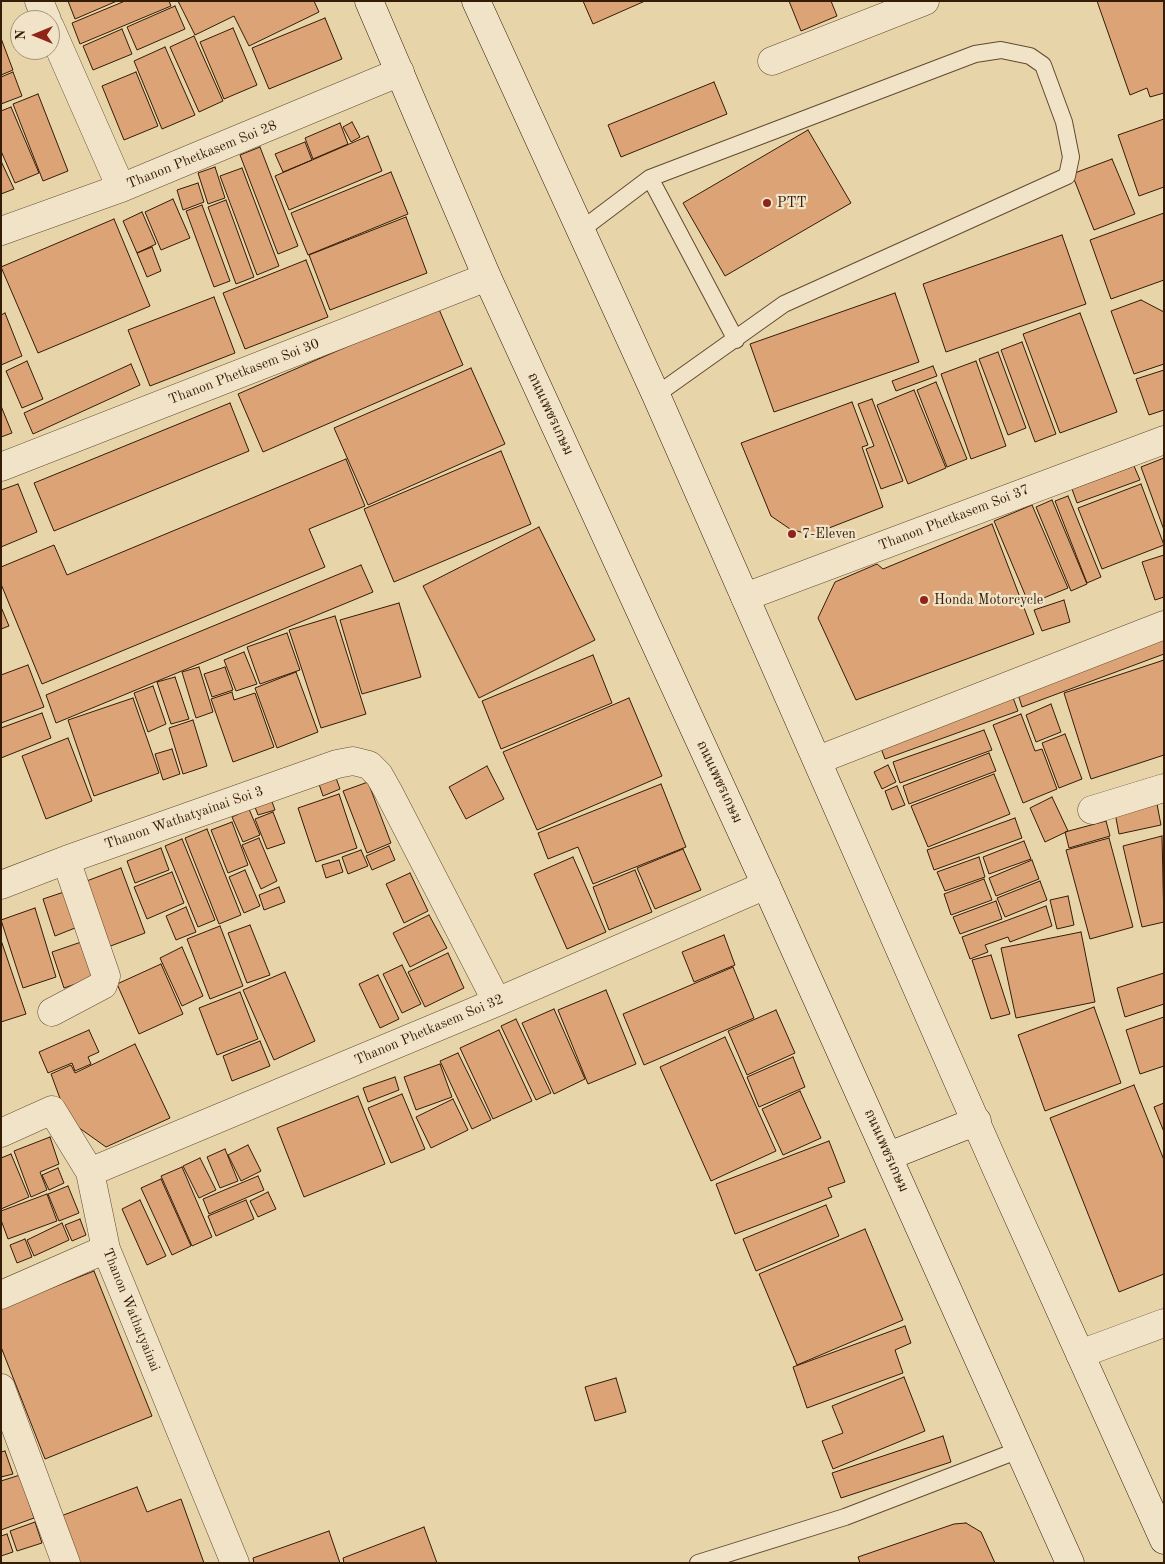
<!DOCTYPE html>
<html>
<head>
<meta charset="utf-8">
<style>
  body { margin:0 }
  #map { position:relative; width:1165px; height:1564px; overflow:hidden; background:#e8d4a9; font-family:"Old Standard TT",serif }
  canvas { display:block }
  .frame { position:absolute; inset:0; border:2px solid #351c07; pointer-events:none }
  .north { position:absolute; left:10px; top:10px; width:50px; height:50px; box-sizing:border-box; background:#f0e3c7; border:1px solid #a5937a; border-radius:50%; rotate:270deg; font-size:14px; font-weight:700; line-height:20px; text-align:center; color:#351c07 }
  .north::after { content:''; display:block; margin:auto; width:18px; height:22px; background:#8f2418; clip-path:polygon(50% 0,100% 100%,50% 72%,0 100%) }
</style>
</head>
<body>
<div id="map">
<canvas width="1165" height="1564"></canvas>
<div class="frame"></div>
<div class="north">N</div>
</div>
<script>
const g = document.querySelector('canvas').getContext('2d');
g.lineJoin = 'round';
function fillPath(path, color) { g.fillStyle = color; g.fill(path, 'evenodd'); }
const poly = rows => new Path2D(rows.map(r => 'M' + r).join(''));
function trace(path, color, width, dash) { g.strokeStyle = color; g.lineWidth = width; g.lineCap = dash ? 'butt' : 'round'; g.setLineDash(dash || []); g.stroke(path); }
function write(font, color, halo, rows, align = 'center') {
  g.font = font + ' "Old Standard TT","Noto Serif Thai",serif'; g.lineWidth = 4.5; g.setLineDash([]); g.textBaseline = 'middle'; g.strokeStyle = halo; g.fillStyle = color; for (const [text, x, y, turn = 0] of rows) {
    g.save(); g.translate(x, y); g.rotate((+turn || 0) * Math.PI / 180); g.textAlign = isNaN(turn) ? turn : align; if (halo) g.strokeText(text, 0, 0); g.fillText(text, 0, 0); g.restore();
  }
}
const building = poly([
  [68,1,117,1,75,19,68,1],
  [125,1,169,1,171,6,80,44,72,23,125,1],
  [178,1,314,1,319,12,249,46,234,16,195,35,178,1],
  [583,1,645,1,593,24,583,1],
  [789,1,831,1,837,16,801,31,789,1],
  [1097,1,1164,1,1164,93,1150,97,1147,88,1130,95,1097,1],
  [175,6,185,29,137,50,127,27,175,6],
  [325,18,342,59,269,89,252,48,325,18],
  [233,28,257,85,224,99,200,42,233,28],
  [122,29,132,54,93,70,83,46,122,29],
  [194,36,223,101,199,112,170,47,194,36],
  [2,41,13,70,1,75,1,42,2,41],
  [165,47,195,115,162,129,134,61,165,47],
  [13,72,22,96,1,104,1,77,13,72],
  [136,72,158,126,124,140,102,86,136,72],
  [714,82,727,114,621,157,608,125,714,82],
  [38,94,68,171,43,181,13,104,38,94],
  [11,107,39,173,15,183,1,151,1,111,11,107],
  [1164,119,1164,187,1139,196,1118,135,1164,119],
  [352,122,360,137,351,142,343,127,352,122],
  [340,123,348,144,313,159,305,138,340,123],
  [808,130,851,203,725,276,683,203,808,130],
  [368,136,382,171,289,210,275,176,368,136],
  [305,142,312,160,283,172,275,154,305,142],
  [260,147,298,246,278,254,240,155,260,147],
  [1112,159,1135,214,1094,230,1072,174,1112,159],
  [1,161,14,189,1,194,1,161],
  [215,167,225,198,208,204,198,173,215,167],
  [242,168,279,266,257,275,220,176,242,168],
  [391,172,408,214,308,255,291,213,391,172],
  [198,183,204,202,183,210,177,190,198,183],
  [173,199,190,238,161,250,145,212,173,199],
  [226,200,254,277,236,284,208,207,226,200],
  [202,205,230,281,214,287,186,211,202,205],
  [142,212,156,244,137,253,123,221,142,212],
  [1164,213,1164,280,1111,299,1090,240,1164,213],
  [406,217,427,273,330,310,309,255,406,217],
  [114,219,150,306,38,353,1,267,114,219],
  [1062,235,1086,304,946,352,923,284,1062,235],
  [152,247,161,271,147,277,137,253,152,247],
  [306,260,328,317,245,349,223,293,306,260],
  [895,293,919,362,774,412,750,344,895,293],
  [214,297,235,353,150,386,128,330,214,297],
  [1141,300,1164,312,1164,364,1134,374,1111,311,1141,300],
  [438,307,463,365,263,452,238,394,438,307],
  [5,313,22,356,1,365,1,315,5,313],
  [1080,313,1117,412,1060,433,1023,334,1080,313],
  [1022,342,1056,434,1035,442,1001,350,1022,342],
  [998,352,1026,428,1008,435,979,359,998,352],
  [27,361,43,399,22,408,6,371,27,361],
  [976,361,1006,446,971,459,941,374,976,361],
  [131,364,140,385,33,434,24,413,131,364],
  [933,366,937,376,896,391,892,381,933,366],
  [471,368,505,444,368,505,334,428,471,368],
  [1164,370,1164,410,1149,415,1136,379,1164,370],
  [936,382,967,459,947,467,917,390,936,382],
  [914,390,946,468,908,484,877,405,914,390],
  [872,399,903,481,881,489,866,449,874,446,858,404,872,399],
  [852,402,868,445,862,447,883,507,811,535,790,529,771,516,741,443,852,402],
  [230,403,249,451,54,531,34,483,230,403],
  [1,406,12,433,1,437,1,406],
  [501,451,531,524,394,582,364,509,501,451],
  [1164,458,1164,530,1141,467,1164,458],
  [346,459,365,506,309,529,325,567,42,684,1,584,1,567,54,545,67,575,346,459],
  [1134,466,1140,480,1077,503,1072,489,1134,466],
  [18,484,37,532,1,547,1,490,18,484],
  [1141,484,1164,545,1102,569,1078,508,1141,484],
  [1068,496,1101,577,1087,583,1055,501,1068,496],
  [1052,500,1087,584,1071,591,1036,507,1052,500],
  [1032,505,1068,588,1029,604,994,521,1032,505],
  [992,524,1034,634,856,700,818,618,835,582,877,564,883,569,992,524],
  [539,527,595,640,479,698,423,586,539,527],
  [1164,555,1164,597,1155,600,1142,562,1164,555],
  [361,565,373,592,56,723,46,695,361,565],
  [1064,600,1070,622,1042,631,1034,610,1064,600],
  [399,603,421,677,362,694,340,620,399,603],
  [1,607,9,626,1,629,1,607],
  [335,616,366,714,321,728,289,630,335,616],
  [287,633,300,670,260,684,247,647,287,633],
  [1164,636,1164,654,1022,707,1017,691,1164,636],
  [244,652,257,684,236,691,224,660,244,652],
  [593,655,612,703,501,749,482,701,593,655],
  [1164,660,1164,755,1091,779,1064,693,1164,660],
  [28,665,44,707,1,723,1,675,28,665],
  [199,667,213,712,196,718,182,672,199,667],
  [225,667,233,690,212,697,204,674,225,667],
  [296,672,318,732,277,748,255,688,296,672],
  [175,677,189,719,171,724,157,682,175,677],
  [153,686,166,724,148,732,134,693,153,686],
  [232,692,234,700,255,693,274,747,233,762,211,699,232,692],
  [1012,695,1018,711,885,759,879,743,1012,695],
  [133,698,159,773,94,796,68,720,133,698],
  [629,698,662,776,537,830,503,752,629,698],
  [1051,704,1061,732,1036,742,1026,715,1051,704],
  [42,713,51,738,1,758,1,728,42,713],
  [1021,714,1035,751,1042,749,1057,789,1023,803,993,725,1021,714],
  [193,720,207,766,183,774,169,728,193,720],
  [984,730,992,750,900,783,893,762,984,730],
  [1065,734,1082,779,1059,788,1042,743,1065,734],
  [68,738,92,801,46,819,22,756,68,738],
  [172,749,180,774,163,780,155,754,172,749],
  [989,753,996,771,909,804,903,786,989,753],
  [888,765,896,782,882,789,874,772,888,765],
  [487,766,504,799,466,819,449,787,487,766],
  [994,774,1010,814,928,847,911,806,994,774],
  [335,775,340,789,323,796,318,781,335,775],
  [368,782,391,843,367,853,343,791,368,782],
  [661,784,686,847,593,884,578,847,548,859,538,833,661,784],
  [897,786,905,805,892,810,885,791,897,786],
  [339,794,357,848,316,862,298,808,339,794],
  [270,796,275,810,258,815,253,802,270,796],
  [1052,797,1068,831,1045,842,1030,808,1052,797],
  [1157,804,1161,825,1119,834,1115,813,1157,804],
  [249,809,260,835,243,842,232,817,249,809],
  [273,812,285,843,267,849,255,819,273,812],
  [1015,818,1022,838,934,870,927,850,1015,818],
  [1106,821,1110,836,1069,848,1065,832,1106,821],
  [232,822,248,865,228,873,211,830,232,822],
  [207,829,241,915,219,924,185,838,207,829],
  [1162,836,1164,922,1142,927,1123,846,1162,836],
  [259,838,277,881,261,889,242,845,259,838],
  [1109,838,1133,927,1090,939,1066,850,1109,838],
  [182,839,215,920,198,927,165,846,182,839],
  [1024,841,1031,859,989,874,983,857,1024,841],
  [389,846,395,860,372,870,366,856,389,846],
  [161,848,169,870,135,883,127,861,161,848],
  [683,849,701,890,655,909,637,868,683,849],
  [361,850,368,866,348,874,342,857,361,850],
  [573,857,606,932,567,949,534,874,573,857],
  [979,857,985,877,945,891,937,872,979,857],
  [339,860,343,872,326,878,322,865,339,860],
  [1032,860,1039,879,996,896,989,878,1032,860],
  [121,868,145,933,108,947,84,882,121,868],
  [245,870,260,906,244,913,229,877,245,870],
  [635,870,652,912,609,930,593,887,635,870],
  [172,872,184,903,147,919,134,887,172,872],
  [410,873,428,911,404,923,386,884,410,873],
  [984,879,992,900,951,915,944,894,984,879],
  [1040,881,1047,900,1005,917,997,898,1040,881],
  [279,887,285,902,264,910,259,895,279,887],
  [67,891,80,926,55,936,43,899,67,891],
  [1068,896,1074,925,1057,929,1050,900,1068,896],
  [996,901,1002,919,960,934,953,917,996,901],
  [1046,906,1052,926,1010,942,1008,937,985,945,988,952,970,959,962,937,1046,906],
  [186,907,196,932,176,940,166,916,186,907],
  [35,908,56,977,23,988,1,920,35,908],
  [429,915,447,948,410,967,393,933,429,915],
  [250,925,270,975,247,983,228,933,250,925],
  [220,926,243,986,210,999,187,939,220,926],
  [1081,932,1095,1002,1016,1018,1001,948,1081,932],
  [724,935,735,965,694,982,682,952,724,935],
  [90,939,102,975,64,988,52,952,90,939],
  [1,940,26,1014,1,1022,1,940],
  [182,947,203,996,182,1006,160,958,182,947],
  [448,953,464,988,425,1007,408,972,448,953],
  [991,955,1010,1014,991,1019,972,960,991,955],
  [161,964,183,1014,139,1034,117,984,161,964],
  [402,965,421,1004,402,1013,383,974,402,965],
  [733,967,754,1018,644,1065,623,1014,733,967],
  [285,972,315,1041,274,1060,243,990,285,972],
  [1164,973,1164,1004,1125,1017,1117,988,1164,973],
  [378,975,399,1019,380,1028,359,984,378,975],
  [606,990,636,1064,588,1084,558,1010,606,990],
  [240,992,258,1039,217,1055,199,1008,240,992],
  [1094,1007,1121,1083,1045,1111,1018,1035,1094,1007],
  [554,1009,585,1079,554,1094,522,1023,554,1009],
  [776,1010,795,1053,747,1075,728,1031,776,1010],
  [1164,1017,1164,1066,1140,1074,1126,1030,1164,1017],
  [516,1019,551,1093,536,1100,501,1026,516,1019],
  [89,1030,99,1052,88,1057,91,1064,75,1071,72,1063,48,1073,39,1052,89,1030],
  [499,1030,532,1101,493,1119,460,1048,499,1030],
  [725,1037,776,1151,711,1181,660,1067,725,1037],
  [260,1041,270,1066,232,1081,223,1056,260,1041],
  [135,1044,170,1118,106,1147,68,1120,51,1074,71,1065,75,1073,135,1044],
  [458,1053,491,1120,472,1129,440,1061,458,1053],
  [793,1057,805,1087,759,1107,747,1077,793,1057],
  [440,1064,452,1097,416,1110,404,1077,440,1064],
  [395,1077,399,1090,368,1102,363,1088,395,1077],
  [1134,1085,1164,1160,1164,1274,1119,1292,1050,1118,1134,1085],
  [800,1091,821,1138,783,1155,762,1109,800,1091],
  [402,1094,425,1149,391,1163,368,1108,402,1094],
  [358,1096,385,1164,304,1197,277,1128,358,1096],
  [453,1099,468,1130,431,1148,416,1117,453,1099],
  [1164,1103,1164,1132,1154,1107,1164,1103],
  [50,1137,59,1164,40,1172,47,1190,31,1197,14,1151,50,1137],
  [829,1141,845,1182,828,1188,832,1197,735,1234,716,1184,829,1141],
  [248,1145,261,1171,241,1181,228,1155,248,1145],
  [225,1149,238,1181,220,1188,207,1157,225,1149],
  [11,1154,29,1197,1,1209,1,1158,11,1154],
  [200,1158,216,1190,199,1198,183,1166,200,1158],
  [182,1167,212,1237,192,1246,161,1176,182,1167],
  [58,1168,64,1183,49,1190,42,1175,58,1168],
  [258,1176,264,1190,209,1214,203,1199,258,1176],
  [161,1179,191,1246,172,1255,141,1188,161,1179],
  [68,1186,79,1213,59,1221,48,1194,68,1186],
  [268,1192,276,1209,258,1217,250,1201,268,1192],
  [47,1194,57,1221,8,1239,1,1220,1,1211,47,1194],
  [140,1200,166,1256,147,1265,122,1209,140,1200],
  [246,1200,254,1219,216,1236,208,1216,246,1200],
  [826,1205,839,1236,756,1271,743,1239,826,1205],
  [80,1219,86,1235,72,1241,65,1225,80,1219],
  [62,1223,69,1240,34,1256,27,1240,62,1223],
  [865,1229,903,1320,797,1365,759,1274,865,1229],
  [25,1239,32,1257,17,1263,10,1245,25,1239],
  [94,1271,152,1416,45,1459,1,1347,1,1308,94,1271],
  [905,1326,911,1343,895,1350,903,1373,807,1408,793,1367,905,1326],
  [904,1377,925,1431,833,1469,822,1441,843,1433,832,1406,904,1377],
  [616,1378,626,1412,595,1421,585,1387,616,1378],
  [943,1436,951,1462,841,1498,832,1473,943,1436],
  [5,1451,13,1474,1,1477,1,1452,5,1451],
  [20,1475,34,1518,1,1530,1,1481,20,1475],
  [137,1487,147,1512,181,1499,204,1563,78,1563,61,1516,137,1487],
  [35,1522,42,1543,17,1551,10,1531,35,1522],
  [966,1523,981,1532,995,1563,860,1563,858,1557,954,1524,966,1523],
  [424,1527,437,1563,344,1563,343,1558,424,1527],
  [329,1531,340,1563,254,1563,253,1558,329,1531],
  [7,1534,13,1552,1,1556,1,1536,7,1534]
]);
fillPath(building, '#dba376');
trace(building, '#351c07', 1);
const service = poly([
  [650,178,736,340],
  [581,230,650,178,975,54,1001,50,1030,56,1043,65,1064,122,1071,157,1067,176,784,304,656,395],
  [698,1563,845,1517,1019,1450]
]);
const minor = poly([
  [39,1,47,20],
  [50,27,121,188],
  [772,61,925,1],
  [1,231,121,188,400,72],
  [1,467,487,277],
  [745,597,1164,440],
  [818,760,1164,625],
  [1092,810,1164,788],
  [1,885,66,860,337,764,353,761,369,765,379,775,388,791,497,1002],
  [52,1012,103,985,106,976,66,860],
  [1,1133,52,1110,90,1172,106,1249,235,1563],
  [90,1172,497,1002,766,885],
  [1,1295,106,1249],
  [1080,1354,1164,1323],
  [1,1388,66,1563]
]);
const secondary = poly([
  [369,1,487,277,766,885,1070,1563],
  [476,1,656,395,997,1170,1164,1540],
  [889,1156,977,1121]
]);
trace(service, '#624a30', 18);
trace(minor, '#624a30', 29);
trace(secondary, '#351c07', 29);
trace(service, '#f0e3c7', 16);
trace(minor, '#f0e3c7', 28);
trace(secondary, '#f0e3c7', 28);
for (const [x, y, r, color] of [
  [767,203,5,"#8f2418"],
  [792,534,5,"#8f2418"],
  [924,600,5,"#8f2418"]
]) { const dot = new Path2D(); dot.arc(x, y, r, 0, 2 * Math.PI); g.fillStyle = color; g.fill(dot); trace(dot, '#f0e3c7', 2); }
write('14px', '#351c07', '#f0e3c7', [
  ["Thanon Phetkasem Soi 28",202,155,-22],
  ["Thanon Phetkasem Soi 30",244,372,-21],
  ["ถนนเพชรเกษม",550,414,65],
  ["Thanon Phetkasem Soi 37",954,518,-21],
  ["ถนนเพชรเกษม",719,782,65],
  ["Thanon Wathatyainai Soi 3",184,818,-19],
  ["Thanon Phetkasem Soi 32",429,1030,-23],
  ["ถนนเพชรเกษม",886,1151,66],
  ["Thanon Wathatyainai",131,1310,68]
]);
write('14px', '#351c07', '#f0e3c7', [
  ["PTT",777,203],
  ["7-Eleven",802,534],
  ["Honda Motorcycle",934,600]
], 'left');
</script>
</body>
</html>
